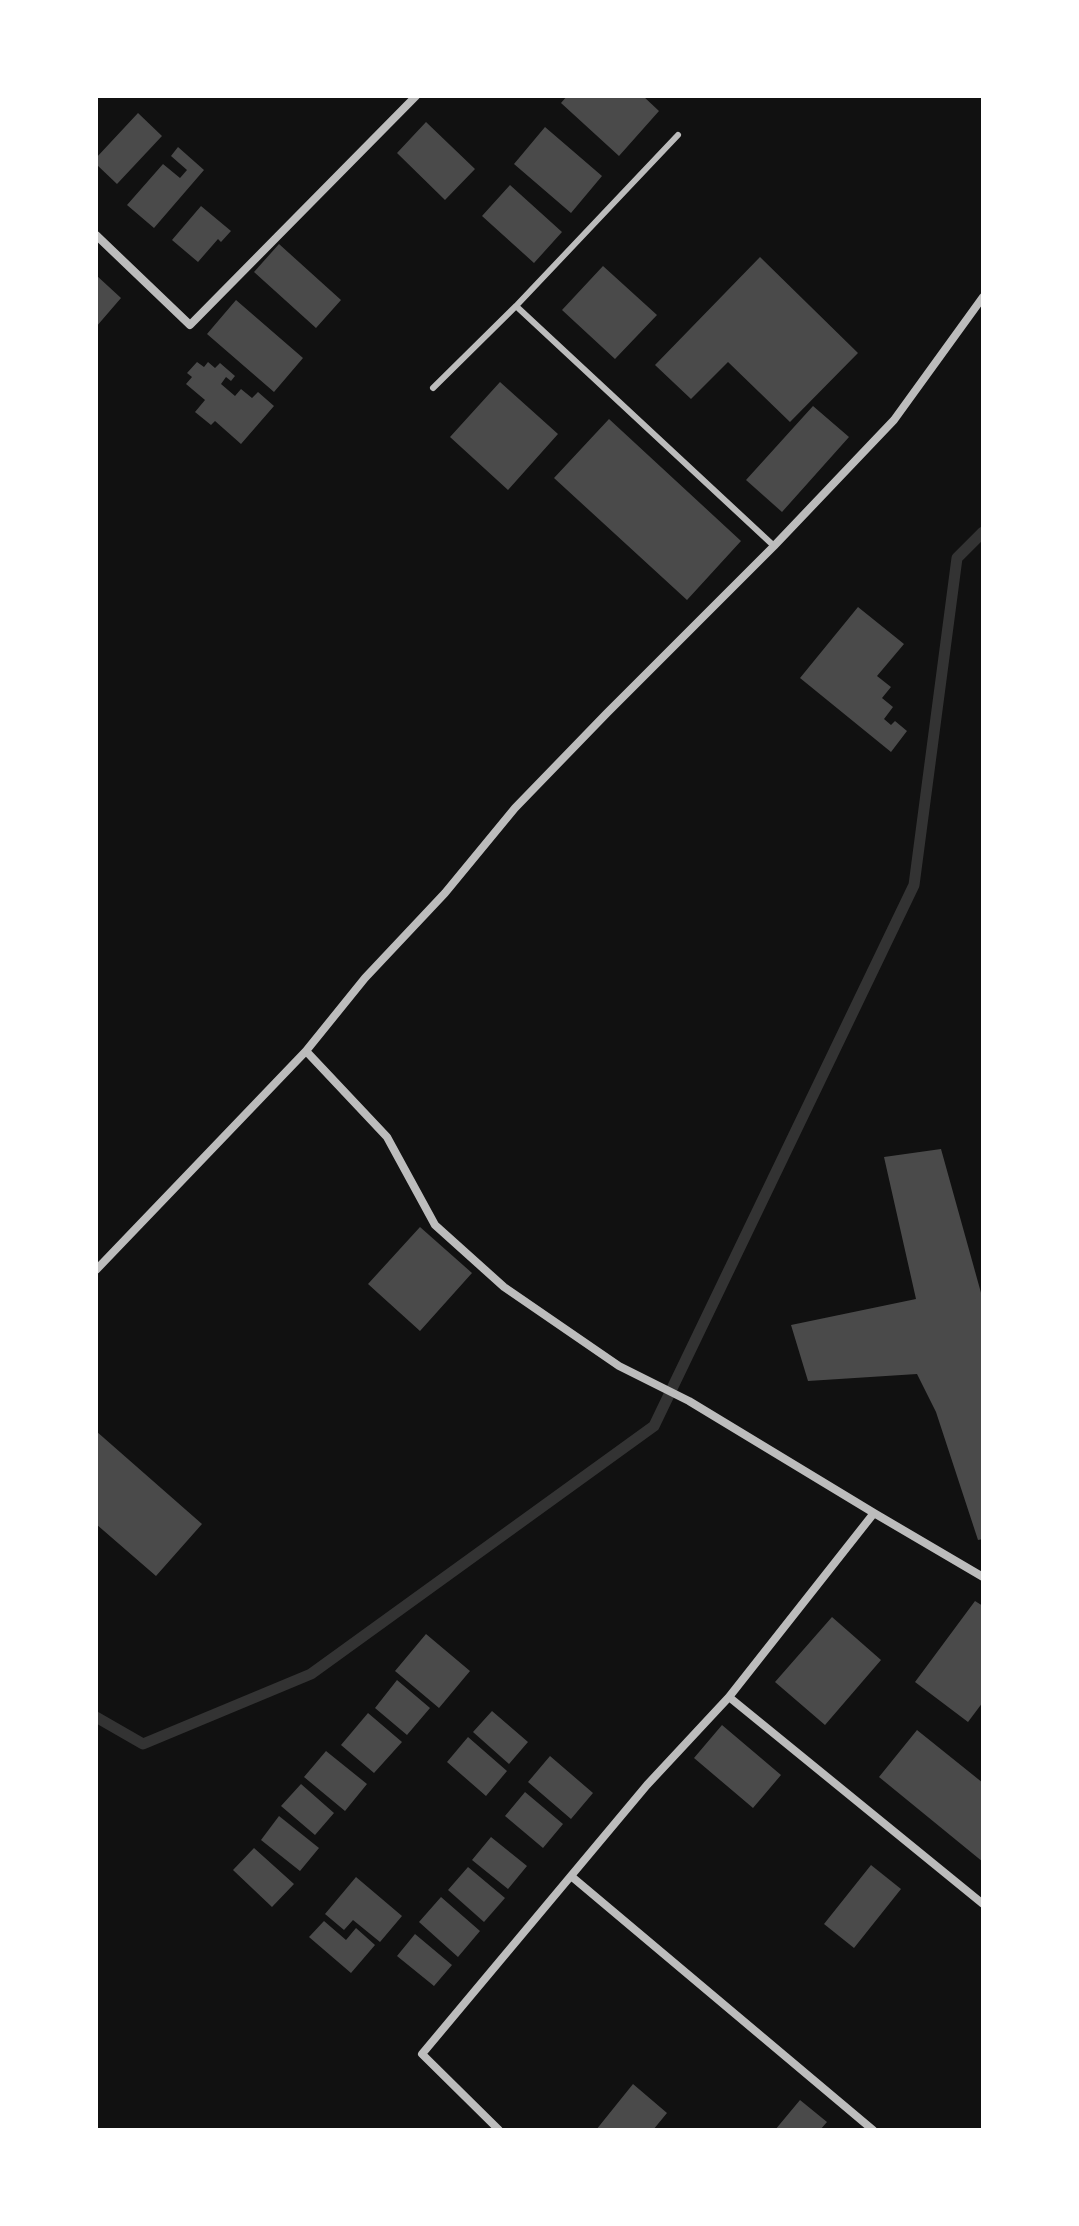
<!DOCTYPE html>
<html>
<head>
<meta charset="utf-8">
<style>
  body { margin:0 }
  #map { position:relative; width:1079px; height:2226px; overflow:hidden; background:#111; font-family:Arial,sans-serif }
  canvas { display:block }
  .frame { position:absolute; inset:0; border:98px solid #fff; pointer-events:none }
</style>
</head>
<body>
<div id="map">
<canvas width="1079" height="2226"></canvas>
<div class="frame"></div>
</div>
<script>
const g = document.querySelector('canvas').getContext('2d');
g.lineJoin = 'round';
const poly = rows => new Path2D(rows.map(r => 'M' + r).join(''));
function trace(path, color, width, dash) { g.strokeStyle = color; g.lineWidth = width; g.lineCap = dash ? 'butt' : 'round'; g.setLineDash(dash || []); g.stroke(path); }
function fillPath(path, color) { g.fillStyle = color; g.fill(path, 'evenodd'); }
trace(poly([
  [96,1717,143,1744,311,1674,654,1426,914,885,957,558,983,532]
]), '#333', 11);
fillPath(poly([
  [567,96,643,96,659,111,619,156,561,103],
  [138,113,162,136,117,184,96,164,96,158],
  [426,122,475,169,445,200,397,153],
  [545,127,602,176,571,213,514,164],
  [178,147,204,170,154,228,127,205,163,164,180,178,187,170,171,156],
  [510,185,562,232,534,263,482,216],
  [201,206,231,231,221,242,218,239,198,262,172,240],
  [279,244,341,300,316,328,254,272],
  [760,257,858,353,790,422,728,362,691,399,655,365],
  [603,266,657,315,615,359,562,310],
  [96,275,121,298,96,327],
  [236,300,303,358,274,392,207,334],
  [197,362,204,367,208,362,215,368,220,363,235,376,231,381,226,377,221,384,235,396,241,389,252,398,258,392,274,406,241,444,215,421,211,425,195,412,205,400,186,384,192,377,187,373],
  [500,382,558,434,508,490,450,437],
  [813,406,849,437,782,512,746,480],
  [609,419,741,541,687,600,554,478],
  [858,607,904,644,877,676,891,687,882,698,893,707,884,719,891,725,895,721,907,731,891,752,800,678],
  [941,1149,983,1300,983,1539,978,1540,936,1412,917,1374,808,1381,791,1325,916,1299,884,1157],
  [420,1227,472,1273,420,1331,368,1284],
  [96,1431,202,1524,156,1576,96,1524],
  [975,1601,983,1606,983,1702,968,1722,915,1682],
  [832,1617,881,1660,825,1725,775,1682],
  [426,1634,470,1671,439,1708,395,1671],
  [397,1680,430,1708,407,1735,375,1708],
  [492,1711,528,1742,509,1764,473,1732],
  [368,1713,402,1742,374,1773,341,1745],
  [722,1725,781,1775,753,1808,694,1758],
  [917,1730,983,1783,983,1862,879,1777],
  [468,1737,507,1771,486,1796,447,1762],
  [326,1751,367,1784,345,1811,304,1777],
  [550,1756,593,1793,571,1819,528,1782],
  [301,1784,334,1813,315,1835,281,1806],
  [525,1792,563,1824,543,1848,505,1816],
  [279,1816,319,1848,300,1871,261,1840],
  [491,1837,527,1866,508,1889,472,1860],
  [254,1848,294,1884,272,1907,233,1870],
  [871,1865,901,1889,854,1948,824,1924],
  [468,1867,505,1898,484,1922,448,1890],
  [356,1877,402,1916,380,1942,353,1920,344,1930,325,1914],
  [441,1897,480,1931,458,1957,419,1922],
  [324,1921,346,1940,356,1928,375,1945,351,1973,309,1937],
  [415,1934,452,1965,434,1986,397,1956],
  [633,2084,667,2113,653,2130,596,2130],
  [800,2100,827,2122,820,2130,775,2130]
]), '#4a4a4a');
trace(poly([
  [678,135,516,306,774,546],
  [433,388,516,306]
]), '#bcbcbc', 6);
trace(poly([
  [96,235,190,325,416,96],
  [96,1270,306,1051],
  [874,1513,689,1401,619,1366,504,1287,435,1225,387,1137,306,1051,365,978,445,893,515,808,607,713,774,546,894,420,983,297],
  [729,1697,983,1904],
  [571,1876,873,2130],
  [499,2130,422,2054,647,1785,729,1697,874,1513,983,1577]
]), '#bcbcbc', 8);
</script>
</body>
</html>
